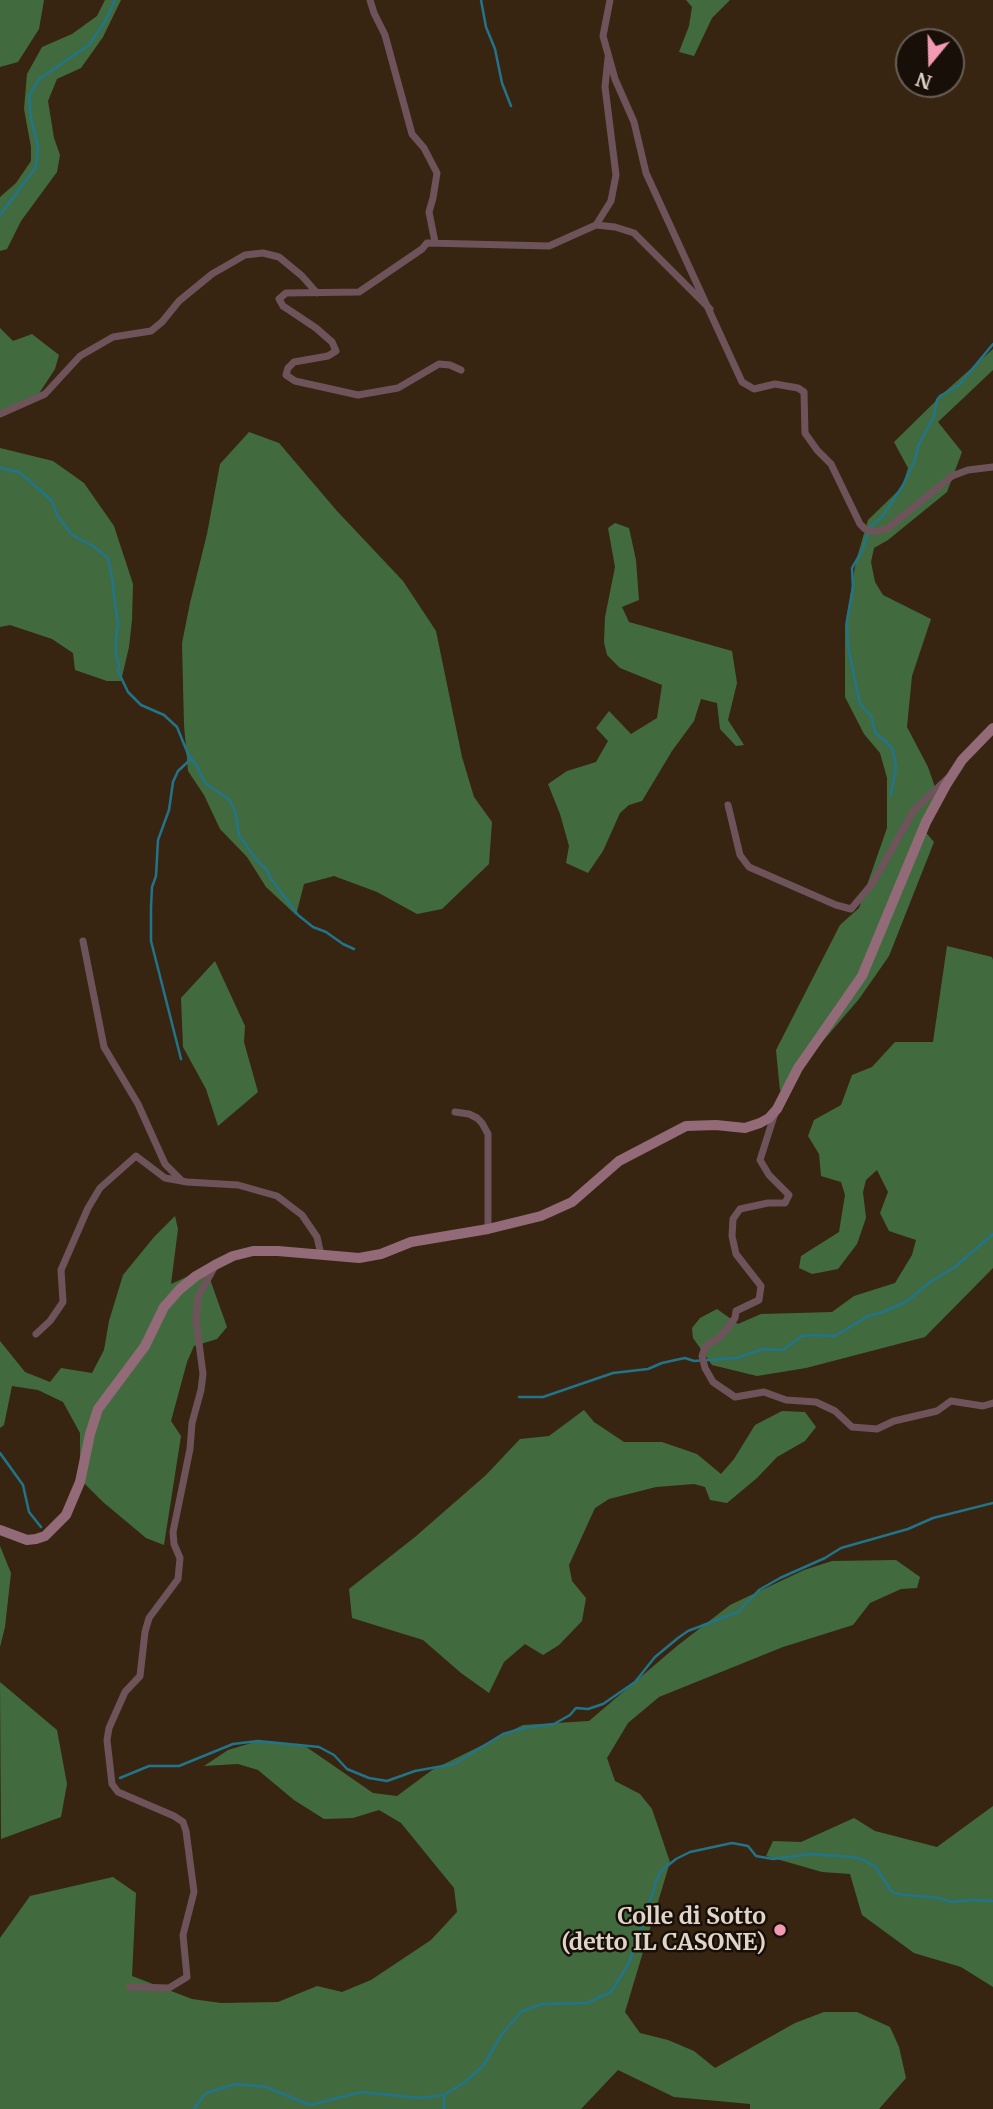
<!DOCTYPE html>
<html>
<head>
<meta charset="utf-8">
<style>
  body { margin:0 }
  #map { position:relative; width:993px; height:2109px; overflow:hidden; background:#372512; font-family:Merriweather,serif }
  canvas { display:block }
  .north { position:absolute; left:895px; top:28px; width:70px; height:70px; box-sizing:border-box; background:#181008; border:2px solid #685e55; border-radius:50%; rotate:199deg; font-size:19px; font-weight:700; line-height:28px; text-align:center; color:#e1d4c9 }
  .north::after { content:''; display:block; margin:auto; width:24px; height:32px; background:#f19ab1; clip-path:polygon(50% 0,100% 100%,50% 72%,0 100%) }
</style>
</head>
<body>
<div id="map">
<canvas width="993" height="2109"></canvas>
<div class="north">N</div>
</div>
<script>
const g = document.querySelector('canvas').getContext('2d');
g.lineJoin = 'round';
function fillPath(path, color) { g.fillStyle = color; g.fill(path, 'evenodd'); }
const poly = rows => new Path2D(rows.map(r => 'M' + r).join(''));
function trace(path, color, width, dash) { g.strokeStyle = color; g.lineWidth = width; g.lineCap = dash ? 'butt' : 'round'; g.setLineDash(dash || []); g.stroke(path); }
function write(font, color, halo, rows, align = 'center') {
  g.font = font + ' Merriweather,serif'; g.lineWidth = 5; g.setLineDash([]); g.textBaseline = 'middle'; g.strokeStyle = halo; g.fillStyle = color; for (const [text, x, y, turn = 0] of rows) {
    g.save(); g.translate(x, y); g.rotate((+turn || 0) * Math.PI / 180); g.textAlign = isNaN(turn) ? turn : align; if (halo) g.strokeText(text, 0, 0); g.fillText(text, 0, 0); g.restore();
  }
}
fillPath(poly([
  [0,0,44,0,39,29,18,62,0,67],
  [105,0,121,0,103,37,81,68,57,79,48,101,54,138,60,155,57,172,21,221,7,249,0,251,0,197,16,183,31,161,31,147,24,109,27,74,42,47,72,34,97,16],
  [686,0,730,0,712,18,694,56,679,52,689,26,692,7],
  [0,328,13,341,32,334,59,355,55,369,38,395,0,411],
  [993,349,993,370,938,422,962,452,947,492,888,540,874,548,871,562,875,582,883,595,931,619,912,676,907,727,928,767,937,793,921,827,934,842,889,956,859,999,780,1091,776,1050,840,925,859,908,887,828,887,778,880,753,864,734,845,697,845,625,856,561,868,520,902,487,908,468,894,442,948,389],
  [249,432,279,443,337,511,403,581,436,631,462,757,474,797,492,822,489,864,442,909,417,914,377,892,334,876,304,884,296,915,266,887,247,857,220,829,204,795,188,771,184,725,182,643,190,603,207,534,220,464],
  [0,448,53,461,84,483,114,526,133,584,132,620,129,647,121,681,107,681,75,670,73,653,52,639,10,625,0,627],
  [615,523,629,528,636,560,639,600,622,607,629,622,732,651,737,683,728,720,744,745,736,746,720,729,717,703,701,699,694,721,672,751,642,801,629,805,620,813,603,851,588,873,566,863,569,846,560,814,548,784,567,771,596,762,608,741,596,728,609,711,631,734,657,718,662,685,620,668,607,655,604,642,605,617,615,567,608,528],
  [947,946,992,957,993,960,993,1268,925,1337,806,1368,757,1376,712,1365,693,1338,692,1328,700,1318,717,1309,738,1324,761,1314,832,1312,854,1296,895,1283,912,1255,916,1240,889,1231,880,1213,888,1192,877,1170,866,1180,863,1192,866,1218,857,1244,838,1269,812,1274,799,1268,801,1256,839,1232,845,1195,841,1182,821,1176,819,1154,808,1136,814,1120,841,1105,852,1075,872,1067,895,1042,933,1042],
  [215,961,245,1026,244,1042,258,1092,218,1126,206,1089,183,1047,181,998],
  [175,1216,178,1229,171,1284,206,1268,227,1327,217,1339,194,1346,187,1362,171,1421,181,1436,164,1545,146,1538,103,1502,80,1479,80,1433,63,1402,38,1390,12,1386,4,1425,0,1428,0,1341,25,1372,50,1382,61,1368,92,1373,104,1350,109,1321,123,1275,154,1237],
  [584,1410,594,1422,624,1442,662,1442,697,1454,721,1474,734,1459,755,1425,782,1411,805,1412,816,1427,805,1441,777,1457,757,1478,727,1503,710,1500,705,1487,694,1484,656,1487,609,1499,595,1508,569,1565,572,1581,586,1598,582,1621,559,1645,543,1655,525,1644,504,1662,489,1693,461,1673,423,1640,352,1618,349,1589,415,1537,486,1475,520,1439,549,1436],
  [0,1546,11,1573,5,1627,0,1647],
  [896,1560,920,1577,917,1588,901,1589,870,1603,853,1625,783,1647,659,1697,628,1723,607,1758,615,1781,640,1794,652,1809,670,1862,625,2012,640,2033,668,2040,694,2051,715,2068,795,2023,824,2012,857,2012,890,2027,899,2047,906,2078,879,2109,750,2109,750,2104,674,2097,618,2070,581,2109,0,2109,0,1938,30,1896,113,1877,136,1893,132,1976,192,1999,221,2003,278,2002,317,1986,342,1992,371,1980,431,1940,457,1912,454,1888,401,1823,379,1810,353,1818,324,1819,294,1800,258,1770,238,1764,204,1766,228,1750,258,1741,305,1746,373,1793,397,1796,432,1770,523,1725,589,1721,677,1646,730,1605,804,1570,832,1561],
  [0,1682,57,1730,67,1784,61,1817,1,1839],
  [993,1806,993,1987,961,1967,914,1953,862,1915,850,1874,822,1872,766,1856,773,1841,801,1842,854,1818,875,1831,937,1847]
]), '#416b3f');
trace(poly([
  [481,0,486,27,495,49,502,83,511,106],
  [0,215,36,167,38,147,31,118,29,96,39,79,89,45,106,20,115,0],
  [0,468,19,472,40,490,52,501,57,515,72,535,93,546,108,558,113,583,113,589,118,624,116,637,116,655,119,665,118,671,128,692,141,705,164,715,177,727,188,754,197,766,205,783,229,799,235,811,239,835,255,858,267,870,271,879,298,915,313,927,326,932,343,944,354,949],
  [891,795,896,766,892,748,875,732,871,716,860,704,848,647,847,621,853,589,852,568,862,551,870,527,883,516,903,485,915,460,918,446,934,416,937,400,940,396,959,385,993,344],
  [181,1059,151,941,151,907,152,887,156,876,158,840,169,810,173,782,178,771,191,759],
  [519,1397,543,1397,613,1373,648,1369,662,1363,680,1359,685,1358,694,1361,737,1358,763,1349,783,1350,802,1336,812,1335,835,1336,868,1316,883,1312,906,1302,930,1282,955,1267,993,1234],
  [0,1453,23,1485,29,1512,41,1527],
  [120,1778,149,1766,179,1766,233,1744,258,1741,319,1747,334,1755,347,1769,369,1778,387,1781,415,1771,454,1764,503,1734,524,1728,554,1724,570,1715,576,1708,588,1709,603,1704,635,1682,655,1657,678,1638,688,1631,738,1612,759,1590,780,1578,825,1558,841,1548,908,1529,933,1518,993,1503],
  [194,2109,203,2096,209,2092,236,2084,266,2087,310,2105,361,2092,420,2098,444,2095,465,2082,483,2066,502,2034,522,2011,543,2004,587,2003,611,1992,629,1963,654,1889,656,1881,661,1871,676,1859,690,1852,732,1843,748,1846,756,1856,773,1859,811,1854,853,1857,864,1860,876,1867,891,1891,897,1894,939,1898,951,1902,972,1900,993,1901],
  [444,2109,444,2095]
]), '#22748a', 2.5);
trace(poly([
  [370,0,374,13,385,35,412,134,424,148,437,173,433,198,429,212,435,242],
  [610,0,603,36,615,79,634,122,646,173,742,382,754,389,775,384,798,388,804,392,805,433,817,450,831,464,860,524,865,529,875,532,888,528,952,476,968,470,993,467],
  [596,225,611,201,616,175,605,87,608,58],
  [461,370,450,365,439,364,398,388,358,395,295,381,286,375,288,368,294,362,328,356,336,351,332,342,316,328,283,306,279,299,286,293,359,292,422,249,427,243,549,246,596,225,615,227,634,233,710,309],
  [0,414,45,394,80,356,113,337,151,331,162,322,179,301,212,274,245,255,263,253,279,257,302,276,317,293],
  [728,805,740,855,749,867,836,905,851,909,872,884,914,810,948,778],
  [83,941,104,1047,138,1104,165,1164,182,1181],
  [455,1112,469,1114,477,1118,482,1123,488,1134,488,1229],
  [775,1113,760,1160,769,1175,789,1195,785,1203,768,1203,740,1209,733,1219,732,1236,736,1254,761,1286,759,1300,736,1311,735,1318,721,1336,705,1347,702,1356,705,1368,713,1382,735,1397,764,1392,786,1400,816,1402,835,1411,852,1427,877,1429,894,1421,937,1411,951,1401,983,1406,993,1403],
  [36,1334,50,1321,63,1302,61,1270,88,1208,100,1188,136,1156,165,1178,187,1182,238,1185,277,1196,302,1215,317,1237,321,1255],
  [130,1987,169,1988,187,1977,183,1935,194,1892,186,1831,183,1822,174,1816,118,1792,112,1784,107,1740,109,1728,125,1692,140,1676,145,1632,149,1618,178,1579,180,1558,174,1544,173,1532,190,1449,192,1423,201,1390,203,1374,196,1320,198,1297,215,1266]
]), '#6e535b', 7);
trace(poly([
  [0,1530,27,1540,36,1539,45,1536,66,1515,80,1482,90,1434,98,1409,145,1346,164,1307,180,1289,196,1276,215,1265,233,1256,253,1251,278,1251,359,1258,381,1254,411,1242,488,1229,541,1216,572,1202,619,1161,686,1126,716,1125,745,1128,760,1123,769,1118,777,1109,798,1068,862,976,926,822,946,785,962,760,993,728]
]), '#936a77', 10);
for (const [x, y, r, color] of [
  [780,1930,7,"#f19ab1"]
]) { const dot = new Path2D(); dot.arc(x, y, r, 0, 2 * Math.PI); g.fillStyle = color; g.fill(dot); trace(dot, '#181008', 2.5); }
write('bold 23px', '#e1d4c9', '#181008', [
  ["Colle di Sotto",766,1917],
  ["(detto IL CASONE)",766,1943]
], 'right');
</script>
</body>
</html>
